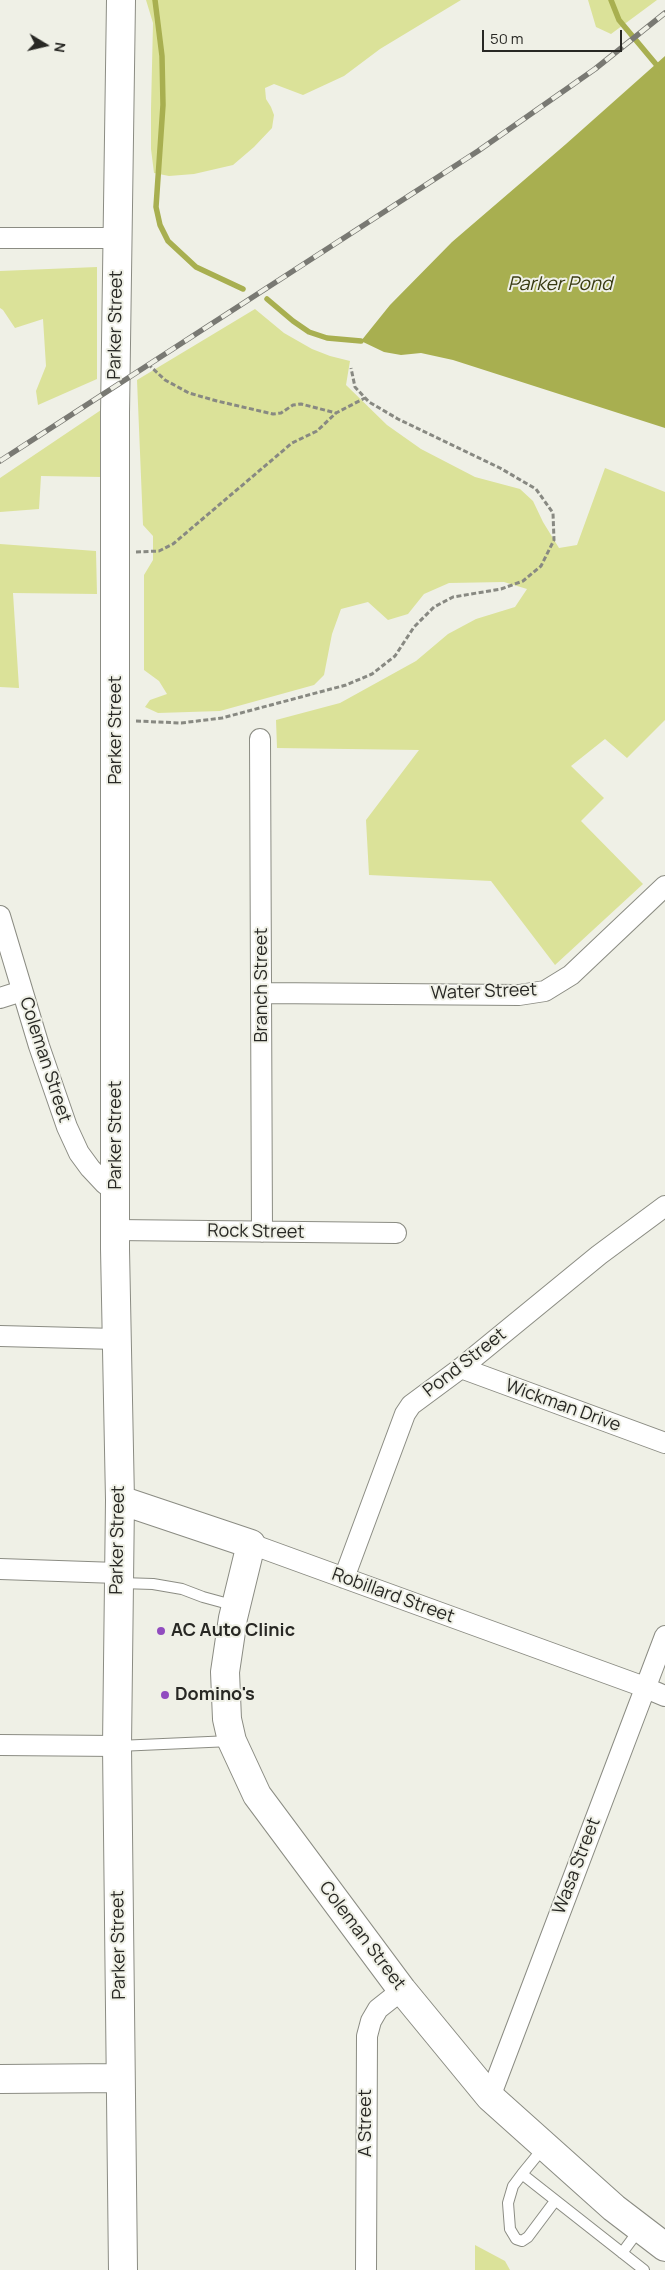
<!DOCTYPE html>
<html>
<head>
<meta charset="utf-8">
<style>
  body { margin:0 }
  #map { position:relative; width:665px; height:2270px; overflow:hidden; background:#eff0e6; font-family:Manrope,sans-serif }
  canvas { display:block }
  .north { position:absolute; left:20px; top:20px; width:50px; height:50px; -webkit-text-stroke:4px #eff0e6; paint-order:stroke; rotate:99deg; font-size:14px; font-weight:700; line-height:20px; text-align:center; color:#282824 }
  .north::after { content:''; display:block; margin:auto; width:18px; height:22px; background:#282824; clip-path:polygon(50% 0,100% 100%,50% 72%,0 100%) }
  .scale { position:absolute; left:482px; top:30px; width:140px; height:22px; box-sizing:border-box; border:2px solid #282824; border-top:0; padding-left:6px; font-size:15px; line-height:18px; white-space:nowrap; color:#282824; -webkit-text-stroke:4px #eff0e6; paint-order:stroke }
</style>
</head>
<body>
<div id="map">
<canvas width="665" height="2270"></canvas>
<div class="north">N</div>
<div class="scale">50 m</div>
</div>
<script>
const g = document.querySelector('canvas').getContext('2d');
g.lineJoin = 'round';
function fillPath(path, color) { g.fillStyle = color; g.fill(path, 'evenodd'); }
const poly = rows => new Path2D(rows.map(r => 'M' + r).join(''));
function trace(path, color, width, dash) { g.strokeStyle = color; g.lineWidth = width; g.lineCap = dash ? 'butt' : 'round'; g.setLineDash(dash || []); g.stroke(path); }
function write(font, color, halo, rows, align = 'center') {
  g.font = font + ' Manrope,sans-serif'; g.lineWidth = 4; g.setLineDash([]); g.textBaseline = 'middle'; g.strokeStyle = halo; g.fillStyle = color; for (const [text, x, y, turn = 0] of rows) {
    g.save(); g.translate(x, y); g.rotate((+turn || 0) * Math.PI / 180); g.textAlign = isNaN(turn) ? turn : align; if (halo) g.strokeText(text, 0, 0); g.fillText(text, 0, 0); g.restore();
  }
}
fillPath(poly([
  [146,0,461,0,380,49,344,76,303,95,274,84,265,88,266,99,271,107,274,115,272,128,254,147,233,165,194,174,169,176,154,173,151,149,151,109,153,23],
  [588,0,657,0,611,34,596,27],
  [97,267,97,379,38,405,36,391,46,366,43,319,15,328,3,310,0,308,0,271],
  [255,309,284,333,312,349,330,356,350,361,346,385,387,425,421,449,475,477,520,489,533,501,543,522,559,548,577,545,605,468,665,492,665,720,627,758,605,739,571,766,604,798,581,821,643,884,555,965,491,881,369,875,366,820,419,750,277,748,276,720,340,703,416,661,448,634,476,619,515,607,527,589,504,582,449,583,424,594,408,614,388,620,368,602,341,609,332,634,324,675,314,685,220,711,158,713,145,707,150,700,167,694,159,681,144,670,144,575,153,560,153,536,143,525,137,380],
  [101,410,103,477,41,476,39,509,0,512,0,478],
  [0,544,96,551,97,594,13,593,19,688,0,687],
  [475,2245,505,2261,510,2270,475,2270]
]), '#dbe299');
fillPath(poly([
  [665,56,665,428,453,360,421,353,401,355,384,352,361,341,390,305,452,242,566,144]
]), '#a8af50');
trace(poly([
  [155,0,162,56,163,105,156,207,160,225,168,241,196,267,243,289],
  [611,0,619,20,665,75],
  [267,299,293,321,309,332,327,338,361,341]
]), '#a8af50', 5.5);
const lane = poly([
  [121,1583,153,1584,182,1589,203,1597,236,1606],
  [118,1746,231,1741],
  [522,2174,544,2147],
  [555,2201,528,2237,522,2241,516,2239,510,2229,508,2203,513,2186,522,2174,644,2270],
  [622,2253,639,2230]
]);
const street = poly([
  [0,238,117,238],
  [260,739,262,1232],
  [0,916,39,1046,67,1127,79,1153,90,1168,105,1184,115,1186],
  [263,993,519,995,545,991,571,975,665,886],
  [0,998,22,991],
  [116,1230,396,1233],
  [0,1336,116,1339],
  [461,1368,665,1443],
  [251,1544,639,1685,665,1696],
  [0,1569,117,1573],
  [344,1578,405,1414,411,1405,461,1368,599,1255,665,1206],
  [0,1745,117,1746],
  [490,2097,665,1636],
  [366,2270,367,2036,371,2021,378,2009,402,1990]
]);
const secondary = poly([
  [121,0,115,412,115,1249,120,1500,117,1746,123,2270],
  [120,1500,251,1544,233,1618,225,1672,227,1719,232,1741,257,1795,402,1990,490,2097,614,2208,665,2247],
  [0,2079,120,2078]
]);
trace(lane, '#8b8c83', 12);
trace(street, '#8b8c83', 22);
trace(secondary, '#8b8c83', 30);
trace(poly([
  [148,364,165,380,189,393,217,401,273,414,281,413,293,405,301,404,336,413],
  [136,552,159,551,173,544,292,443,317,431,336,413,365,398],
  [136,721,181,723,222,718,346,685,372,674,395,656,414,627,434,607,453,597,501,589,523,581,541,566,554,540,553,513,536,489,500,468,398,419,369,402,355,387,351,368]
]), '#888982', 3, [5, 2.5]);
trace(lane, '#fff', 10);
trace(street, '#fff', 20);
trace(secondary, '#fff', 28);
const rail = poly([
  [0,461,478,151,595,69,665,13]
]);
trace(rail, '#797973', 5.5);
trace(rail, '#eff0e6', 4, [11]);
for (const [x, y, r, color] of [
  [161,1631,5,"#914cbf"],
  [165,1695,5,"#914cbf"]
]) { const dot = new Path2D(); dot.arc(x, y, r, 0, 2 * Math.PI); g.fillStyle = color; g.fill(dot); trace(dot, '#eff0e6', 2); }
write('18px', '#282824', '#eff0e6', [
  ["Parker Street",116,325,-89],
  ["Parker Street",116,730,-90],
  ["Branch Street",262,985,-90],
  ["Water Street",484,992,-2],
  ["Coleman Street",45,1060,72],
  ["Parker Street",116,1135,-90],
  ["Rock Street",256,1232,1],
  ["Pond Street",465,1363,-38],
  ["Wickman Drive",563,1406,20],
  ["Parker Street",118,1540,-89],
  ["Robillard Street",393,1596,20],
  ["Wasa Street",577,1866,-69],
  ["Coleman Street",362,1936,53],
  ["Parker Street",119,1945,-91],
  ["A Street",366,2123,-90]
]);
write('bold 18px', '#282824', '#eff0e6', [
  ["AC Auto Clinic",171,1631],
  ["Domino's",175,1695]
], 'left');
write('italic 19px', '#383a12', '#eff0e6', [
  ["Parker Pond",560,285]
]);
</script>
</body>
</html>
